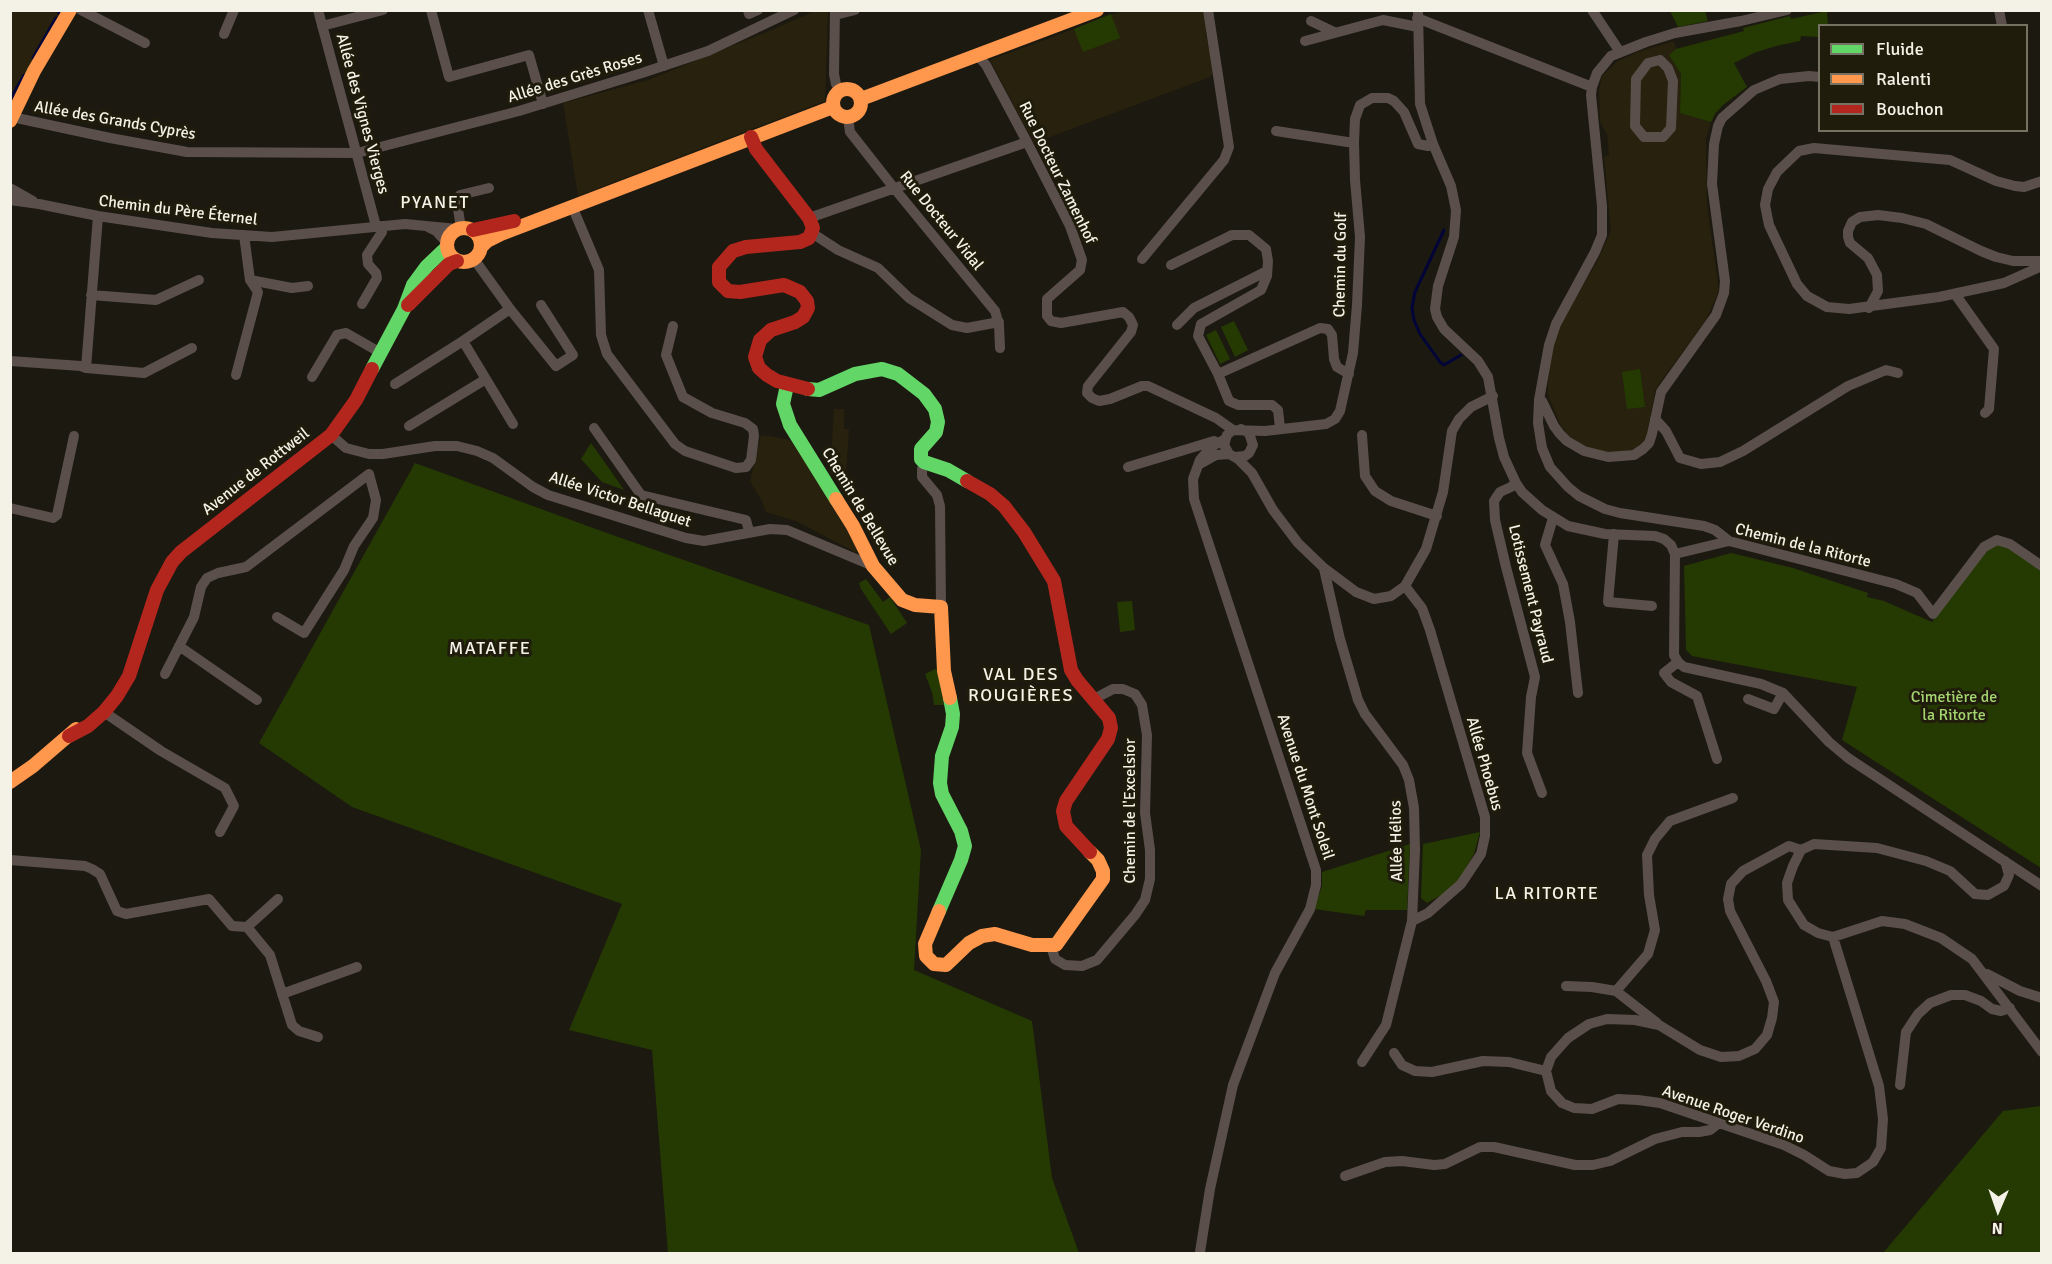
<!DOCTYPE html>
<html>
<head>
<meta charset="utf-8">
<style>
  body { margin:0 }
  #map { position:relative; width:2052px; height:1264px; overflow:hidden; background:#1c1910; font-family:Signika,sans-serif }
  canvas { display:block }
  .frame { position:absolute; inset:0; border:12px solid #f4f2e7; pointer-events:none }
  .legend { position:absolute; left:1818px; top:24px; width:210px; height:108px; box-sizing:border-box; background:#201c0c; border:2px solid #757264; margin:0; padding:8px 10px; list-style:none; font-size:18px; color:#f4f2e7 }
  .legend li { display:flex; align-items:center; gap:12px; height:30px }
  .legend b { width:30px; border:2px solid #757264 }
  .north { position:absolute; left:1968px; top:1180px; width:60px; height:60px; -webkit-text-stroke:4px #201c0c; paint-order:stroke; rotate:182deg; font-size:16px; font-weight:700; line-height:24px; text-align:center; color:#f4f2e7 }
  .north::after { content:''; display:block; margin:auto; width:21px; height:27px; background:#f4f2e7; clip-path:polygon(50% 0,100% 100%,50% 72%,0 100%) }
</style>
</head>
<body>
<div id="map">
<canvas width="2052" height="1264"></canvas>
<div class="frame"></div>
<ul class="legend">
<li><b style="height:8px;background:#63d668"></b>Fluide</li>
<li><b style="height:8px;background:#ff974d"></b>Ralenti</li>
<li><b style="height:8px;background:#b3261e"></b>Bouchon</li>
</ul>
<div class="north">N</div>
</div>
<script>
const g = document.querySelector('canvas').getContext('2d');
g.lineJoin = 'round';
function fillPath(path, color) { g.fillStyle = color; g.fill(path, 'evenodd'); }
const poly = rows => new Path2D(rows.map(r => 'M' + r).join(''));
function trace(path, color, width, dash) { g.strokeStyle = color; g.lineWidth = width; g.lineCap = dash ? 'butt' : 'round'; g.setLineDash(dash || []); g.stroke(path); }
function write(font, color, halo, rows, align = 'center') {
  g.font = font + ' Signika,sans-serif'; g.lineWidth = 6; g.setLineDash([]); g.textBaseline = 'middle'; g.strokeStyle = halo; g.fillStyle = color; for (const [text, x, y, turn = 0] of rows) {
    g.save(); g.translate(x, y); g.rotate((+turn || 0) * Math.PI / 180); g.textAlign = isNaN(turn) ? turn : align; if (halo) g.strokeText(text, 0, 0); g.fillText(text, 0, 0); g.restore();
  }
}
fillPath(poly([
  [11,10,59,11,11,98,10,11],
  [1205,10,1209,30,1205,33,1215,70,1210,77,1034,143,990,60,1122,11],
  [815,11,828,11,825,101,578,196,563,103,648,80,769,31],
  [1674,41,1676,49,1669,55,1681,74,1680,112,1711,122,1706,139,1707,205,1719,291,1706,320,1661,381,1655,391,1646,438,1637,449,1607,453,1584,446,1568,435,1560,424,1548,395,1548,383,1554,337,1572,303,1597,262,1611,231,1604,156,1609,155,1607,134,1600,122,1599,91,1602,76,1618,61,1638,52],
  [834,409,844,409,844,429,849,429,846,475,830,474],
  [761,435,792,440,861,551,855,552,798,522,766,512,762,501,750,481]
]), '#27210d');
fillPath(poly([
  [1670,11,1705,11,1708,21,1678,27],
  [1827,11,1828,25,1820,26,1819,37,1801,36,1800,41,1776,46,1754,53,1734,63,1747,87,1723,105,1715,114,1711,122,1680,113,1681,74,1669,55,1676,49,1744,31,1743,28,1790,16,1791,19],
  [1111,14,1120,38,1083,52,1074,29],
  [1234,321,1248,350,1235,357,1221,327],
  [1216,330,1230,359,1220,364,1206,335],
  [1640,369,1645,407,1627,409,1622,372],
  [591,443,613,474,624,490,602,482,581,459],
  [415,463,604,532,869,625,921,850,914,970,1032,1021,1052,1178,1079,1253,668,1253,652,1050,569,1030,622,904,352,807,259,743],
  [1997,543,2008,547,2041,570,2041,868,1842,740,1857,687,1692,656,1686,650,1684,566,1731,553,1793,568,1868,593,1867,597,1884,601,1932,622,1986,548],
  [866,579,883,602,890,597,907,623,891,634,861,589,859,583],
  [1132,601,1135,630,1120,632,1117,602],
  [935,669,938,670,944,705,934,705,932,692,925,674],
  [1480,832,1474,854,1459,880,1447,892,1427,903,1421,898,1423,844],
  [1410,844,1407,910,1366,910,1364,916,1314,909,1322,886,1322,872],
  [2041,1106,2041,1253,1883,1253,2003,1111]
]), '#253a02');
trace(poly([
  [59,13,61,10],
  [33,58,56,18],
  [10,100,24,75],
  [1444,230,1415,292,1412,308,1414,320,1420,334,1440,362,1444,365,1461,355]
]), '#030438', 3);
trace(poly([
  [81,10,145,43],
  [318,10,376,226],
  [431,10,449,77,529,55,543,104],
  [648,10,664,66],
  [748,10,749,14,758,10],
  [835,10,834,74,836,84,840,90],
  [1418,10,1420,104,1433,144,1451,186,1456,210,1454,237,1438,286,1435,309,1437,317,1444,329,1478,361,1488,377,1499,438,1504,457,1516,483,1522,492,1542,510,1568,526,1605,534,1655,536,1664,539,1671,545,1675,554,1674,655,1678,662,1684,667,1761,684,1783,693,1829,742,1848,758,2042,886],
  [1592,10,1620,52],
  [1999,10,2002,26],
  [835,15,855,10],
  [1417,18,1592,87],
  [1311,21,1334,32],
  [322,26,383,10],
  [224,34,234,10],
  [1305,41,1383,20,1418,27],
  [977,55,986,65,1027,142,1070,226,1082,260,1080,270,1047,299,1047,316,1051,321,1061,323,1123,312,1129,317,1133,325,1131,332,1088,386,1087,393,1092,398,1099,401,1110,399,1142,386,1148,386,1216,418,1233,430],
  [1660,60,1668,68,1673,81,1671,128,1663,137,1644,137,1635,126,1636,79,1648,63,1660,60],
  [12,117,110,138,187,152,357,153,519,111,642,73,708,51,794,10],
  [848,118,850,132,894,188,995,311,999,325,1000,348],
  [1276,131,1354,143],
  [1433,144,1428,146,1418,144,1404,112,1394,101,1388,98,1372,98,1360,105,1355,119,1354,143,1355,180,1360,237,1357,305,1353,353,1340,411,1335,419,1326,424,1265,431,1233,430,1227,435,1224,445,1229,454,1238,459,1252,473,1273,510,1298,543,1324,568,1356,592,1374,599,1391,596,1405,586,1426,549,1443,492,1452,431,1459,419,1471,407,1493,396],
  [2042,181,2024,187,2015,186,1996,181,1950,160,1814,148,1799,151,1777,172,1768,189,1765,205,1769,225,1797,284,1807,296,1827,307,1849,309,1939,297,2004,283,2042,266],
  [10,188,33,201],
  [10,200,39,204,98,216,212,233,272,237,405,224,457,229],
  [572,206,599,270,601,335,607,354,675,444,685,451,736,468,746,467,751,460,754,436,753,429,745,423,712,413,683,397,666,355,673,326],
  [809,218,1027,142],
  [428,227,436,231,446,242],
  [461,228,457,203,460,195,489,188],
  [812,233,838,250,878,268,909,298,952,325,967,328,999,322],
  [474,259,510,309,556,366,573,355,541,305],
  [1142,259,1224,160,1229,147,1208,10],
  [1171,265,1232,235,1249,235,1266,249,1268,261,1267,276,1261,290,1201,324,1198,336,1218,374],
  [250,280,292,288,308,286],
  [1955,294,1994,349,1989,409,1985,413],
  [91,295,156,300,199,280],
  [362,304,377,278,376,273,368,264,367,255,382,232,382,226],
  [1869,308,1878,291,1877,275,1868,258,1850,243,1848,237,1848,231,1852,222,1860,217,1878,215,1902,218,1926,224,1981,251,1996,257,2013,261,2042,261],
  [1177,325,1194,308,1267,271],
  [463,341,513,424],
  [10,361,81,366,86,368,144,373,192,348],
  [86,368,98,216],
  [236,375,258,292,250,280,244,235],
  [312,377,337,335,346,333,381,353],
  [395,384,463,341,510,309],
  [1539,400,1542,401,1554,426,1560,434,1567,441,1584,451,1608,457,1634,455,1643,449,1649,443,1652,434,1661,392,1716,315,1724,293,1725,281,1712,184,1714,144,1718,126,1722,118,1754,90,1780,79,1809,76,1820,77],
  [1655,419,1666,431,1680,458,1701,464,1720,462,1743,451,1848,386,1886,370,1898,373],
  [409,426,486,379],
  [594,428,641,495,746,520,749,531],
  [1280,428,1278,410,1272,405,1238,405,1229,401,1218,374,1320,328,1328,329,1332,335,1334,359,1337,367,1349,374],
  [331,435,346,448,369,454,383,454,435,446,457,446,477,451,493,458,533,487,548,495,686,538,704,541,770,529,787,530,873,566],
  [1362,435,1365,476,1375,491,1391,501,1437,516],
  [1235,457,1245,456,1249,453,1253,445,1249,433,1241,429],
  [924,462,922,469,922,477,937,495,940,506,941,607],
  [1200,464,1216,455,1229,454],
  [1128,467,1214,441],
  [1516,483,1511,487,1500,492,1494,501,1495,520,1506,567,1535,677,1531,697,1527,753,1542,793],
  [10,508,53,518,57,515,74,436],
  [1553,518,1545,545,1563,584,1570,622,1578,693],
  [1614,534,1608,602,1652,606],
  [1729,541,1715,530,1704,526,1620,513,1605,509,1579,496,1568,487,1550,467,1542,448,1538,423,1539,400,1549,345,1556,324,1595,252,1602,235,1602,206,1591,95,1592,87,1597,73,1611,56,1646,42,1675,33,1741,21,1787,10],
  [1675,554,1729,541,1896,584,1917,593,1933,614,1984,547,1997,540,2010,544,2042,566],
  [1324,569,1340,639,1358,700,1365,714,1403,765,1409,780,1414,808,1415,850,1412,921],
  [179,646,257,700],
  [1678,662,1664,673,1671,682,1697,696,1717,759],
  [165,674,194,617,201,587,207,578,218,573,246,567,369,474,376,500,373,518,354,546,344,570,304,633,277,617],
  [1748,699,1774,709,1783,693],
  [104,712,161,751,225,788,234,806,220,832],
  [1801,850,1789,846,1743,871,1731,884,1728,899,1730,911,1766,981,1774,1002,1772,1018,1767,1035,1755,1049,1739,1056,1721,1057,1700,1050,1659,1025,1635,1020,1607,1019,1589,1024,1568,1038,1551,1057,1546,1071,1551,1091,1562,1103,1574,1108,1592,1109,1618,1099,1638,1100,1660,1103,1784,1145,1804,1155,1829,1171,1845,1174,1857,1173,1873,1162,1881,1148,1883,1119,1879,1086,1833,937],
  [10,860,85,866,92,869,100,874,117,911,126,914,209,899,232,926,247,927],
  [2005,861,2009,875,2004,886,1988,895,1975,894,1950,871,1926,861,1877,848,1814,844,1801,850,1793,866,1787,883,1788,900,1804,925,1818,933,1833,937,1882,921,1905,924,1941,938,1972,959,2042,1052],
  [247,927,270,955,292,1025,299,1031,318,1037],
  [247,927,278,899],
  [1051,946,1055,959,1065,965,1082,966,1097,960,1135,915,1145,900,1150,879,1150,850,1145,813,1147,735,1142,705,1135,694,1123,689,1113,689,1094,699],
  [1987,974,2020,991,2042,998],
  [1566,986,1592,987,1616,991,1657,1023],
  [1616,991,1648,954,1655,930,1649,895,1647,855,1655,839,1670,821,1733,798],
  [282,994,357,967],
  [1394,1053,1402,1065,1415,1071,1432,1072,1483,1061,1509,1062,1546,1071],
  [1362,1062,1386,1025,1412,921,1428,913,1461,884,1481,854,1485,836,1485,817,1430,630,1422,608,1405,586],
  [1900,1085,1906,1032,1918,1014,1930,1003,1951,995,1965,995,1981,1001,1992,1009,2001,1011,2010,1008],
  [1345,1176,1385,1162,1402,1161,1434,1165,1445,1164,1480,1147,1494,1147,1575,1165,1593,1165,1610,1161,1655,1139,1682,1132,1699,1132,1710,1130,1719,1123],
  [1200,1252,1210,1189,1233,1085,1275,973,1310,909,1316,885,1316,870,1194,499,1193,479,1200,460,1211,447,1225,439]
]), '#5a4f4b', 10);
trace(poly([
  [372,369,404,309,413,285,427,266,446,248],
  [787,385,783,404,790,425,836,499],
  [808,389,819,390,855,374,882,369,898,374,924,394,935,409,938,422,936,432,921,449,921,459,924,462,948,470,967,481],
  [939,911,961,860,965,846,961,831,942,794,940,783,942,756,952,727,953,714,950,698]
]), '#63d668', 14);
trace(poly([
  '833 103a14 14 0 1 1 28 0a14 14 0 1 1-28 0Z',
  [861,99,1097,10],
  [10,121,34,71,70,10],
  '447 245a17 17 0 1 1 34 0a17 17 0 1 1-34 0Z',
  [481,247,487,241,501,234,833,107],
  [836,499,853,526,873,566,902,600,915,605,941,607,944,671,950,698],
  [10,782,33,766,76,729],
  [939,911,925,944,926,956,934,964,946,965,969,943,982,936,995,934,1032,945,1056,945,1103,879,1103,871,1098,860,1090,852]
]), '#ff974d', 14);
trace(poly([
  [751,137,756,149,809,218,813,228,809,238,800,242,746,247,733,251,719,267,719,282,728,291,740,292,784,285,800,292,807,301,808,308,803,317,795,322,771,330,760,340,755,357,759,368,767,375,777,381,808,389],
  [473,230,514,221],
  [408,305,449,264,457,261],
  [967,481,990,494,1004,506,1024,532,1054,581,1071,670,1077,680,1109,718,1111,728,1108,739,1066,801,1063,811,1066,826,1090,852],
  [69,736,88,726,104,712,117,696,129,676,157,590,172,562,181,552,331,435,356,400,372,369]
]), '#b3261e', 14);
write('16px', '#f4f2e7', '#201c0c', [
  ["Allée des Grès Roses",575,78,-17],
  ["Allée des Vignes Vierges",362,114,75],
  ["Allée des Grands Cyprès",115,121,10],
  ["Rue Docteur Zamenhof",1057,173,64],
  ["Chemin du Père Éternel",178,211,7],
  ["Rue Docteur Vidal",941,221,51],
  ["Chemin du Golf",1341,265,-89],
  ["Avenue de Rottweil",256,472,-38],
  ["Allée Victor Bellaguet",620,500,18],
  ["Chemin de Bellevue",860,507,59],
  ["Chemin de la Ritorte",1803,546,14],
  ["Lotissement Payraud",1530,594,76],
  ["Allée Phoebus",1484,764,74],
  ["Avenue du Mont Soleil",1305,787,72],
  ["Chemin de l'Excelsior",1131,811,-90],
  ["Allée Hélios",1397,841,-91],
  ["Avenue Roger Verdino",1733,1115,19]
]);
write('16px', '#a4d571', '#201c0c', [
  ["Cimetière de",1954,698],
  ["la Ritorte",1954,716]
]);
g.letterSpacing = '1.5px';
write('18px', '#f4f2e7', '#201c0c', [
  ["PYANET",435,203],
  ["MATAFFE",490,649],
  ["VAL DES",1021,675],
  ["ROUGIÈRES",1021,696],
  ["LA RITORTE",1547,894]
]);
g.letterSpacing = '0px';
</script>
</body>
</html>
